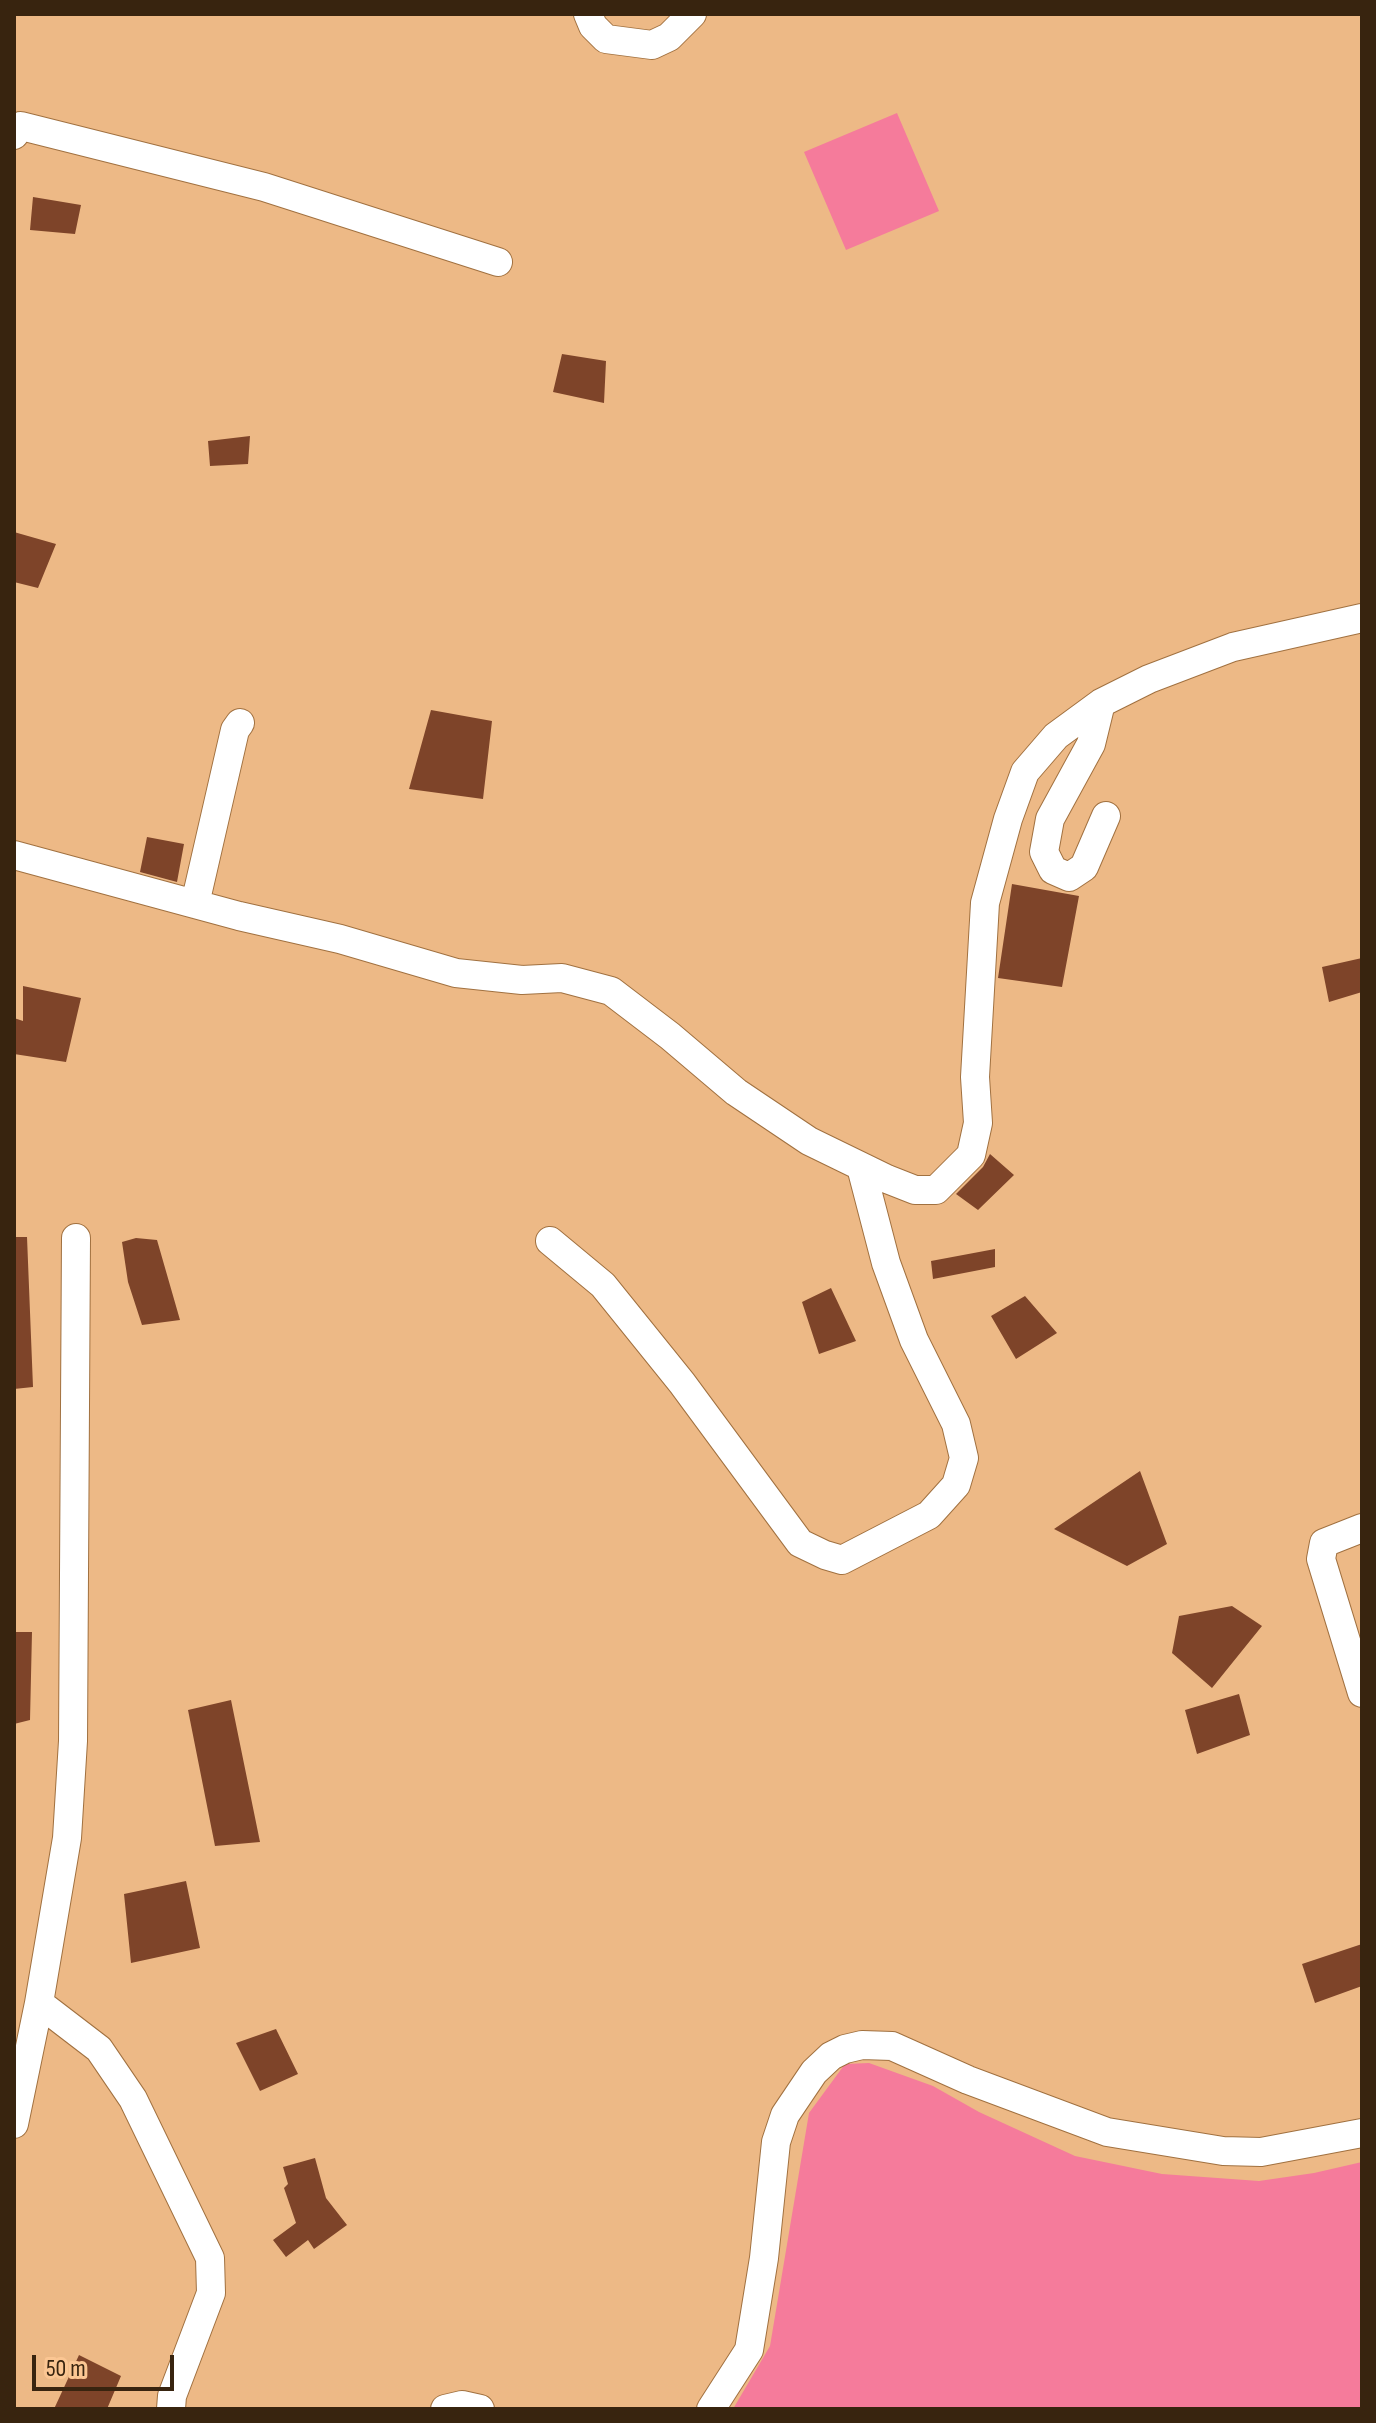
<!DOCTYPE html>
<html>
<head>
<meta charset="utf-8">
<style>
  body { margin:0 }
  #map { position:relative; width:1376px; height:2423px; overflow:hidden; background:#edb986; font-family:"Sofia Sans Condensed",sans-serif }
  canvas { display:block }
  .frame { position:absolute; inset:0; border:16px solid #38240f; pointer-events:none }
  .scale { position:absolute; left:32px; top:2355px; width:142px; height:36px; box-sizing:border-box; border:4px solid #38240f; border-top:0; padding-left:10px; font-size:24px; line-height:28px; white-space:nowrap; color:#38240f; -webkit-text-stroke:6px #fbc693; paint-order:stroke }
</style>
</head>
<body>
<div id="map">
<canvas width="1376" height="2423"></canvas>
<div class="frame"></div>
<div class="scale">50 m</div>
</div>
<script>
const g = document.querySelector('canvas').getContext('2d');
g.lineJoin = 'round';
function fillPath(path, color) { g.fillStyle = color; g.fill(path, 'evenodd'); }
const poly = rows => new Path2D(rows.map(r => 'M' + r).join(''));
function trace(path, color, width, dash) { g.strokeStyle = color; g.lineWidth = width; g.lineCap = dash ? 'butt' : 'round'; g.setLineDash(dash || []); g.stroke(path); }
fillPath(poly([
  [897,113,939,211,846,250,804,152],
  [869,2063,933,2086,979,2112,1075,2156,1162,2174,1259,2181,1314,2173,1362,2162,1362,2409,733,2409,770,2346,809,2113,845,2064]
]), '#f57b9b');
fillPath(poly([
  [33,197,81,205,75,234,30,230],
  [562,354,606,361,604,403,553,392],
  [250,436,248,464,210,466,208,441],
  [14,532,56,544,38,588,14,582],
  [431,710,492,721,483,799,409,789],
  [147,837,184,844,177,882,140,872],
  [1012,884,1079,896,1062,987,998,978],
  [1362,958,1362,992,1329,1002,1322,967],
  [23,986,81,998,66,1062,14,1054,14,1018,23,1021],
  [990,1154,1014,1175,978,1210,956,1194,983,1167],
  [14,1237,27,1237,33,1387,14,1389],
  [136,1238,157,1240,180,1320,142,1325,128,1282,122,1242],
  [995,1249,995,1267,933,1279,931,1261],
  [831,1288,856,1341,819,1354,802,1302],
  [1025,1296,1057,1333,1016,1359,991,1316],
  [1140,1471,1167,1544,1127,1566,1054,1529],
  [1232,1606,1262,1626,1212,1688,1172,1653,1179,1616],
  [14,1632,32,1632,30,1720,14,1724],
  [1239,1694,1250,1735,1197,1754,1185,1710],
  [231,1700,260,1842,215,1846,188,1710],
  [186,1881,200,1948,131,1963,124,1894],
  [1362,1944,1362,1986,1315,2003,1302,1964],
  [276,2029,298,2074,260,2091,236,2043],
  [315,2158,326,2198,347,2225,314,2249,308,2240,286,2257,273,2240,296,2223,284,2188,288,2184,283,2167],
  [79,2355,121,2376,107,2409,54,2409]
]), '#7e4429');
const minor = poly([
  [588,14,593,26,606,39,652,45,669,37,692,14],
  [14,135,21,126,264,187,498,262],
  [1101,703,1091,744,1050,819,1044,852,1053,870,1069,877,1084,867,1106,816],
  [14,855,239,916,340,939,456,973,522,980,562,978,611,991,670,1036,736,1092,809,1141,887,1179,915,1190,936,1190,971,1155,978,1123,975,1077,985,903,1008,819,1025,772,1056,736,1101,703,1149,679,1233,647,1362,618],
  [195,904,235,730,240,723],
  [550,1241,603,1285,682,1383,800,1543,825,1555,842,1560,929,1515,956,1485,964,1458,956,1424,914,1340,886,1263,861,1167],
  [1362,1528,1324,1543,1321,1559,1362,1693],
  [39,2003,99,2049,133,2099,210,2258,211,2293,172,2396,171,2409],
  [14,2124,39,2003,67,1838,73,1741,76,1238],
  [445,2409,462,2405,480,2409],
  [711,2409,749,2350,764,2258,776,2142,785,2115,814,2072,831,2056,845,2049,862,2045,892,2046,968,2080,1107,2132,1223,2151,1261,2152,1362,2133]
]);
trace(minor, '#a17140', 30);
trace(minor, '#fff', 28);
</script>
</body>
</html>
